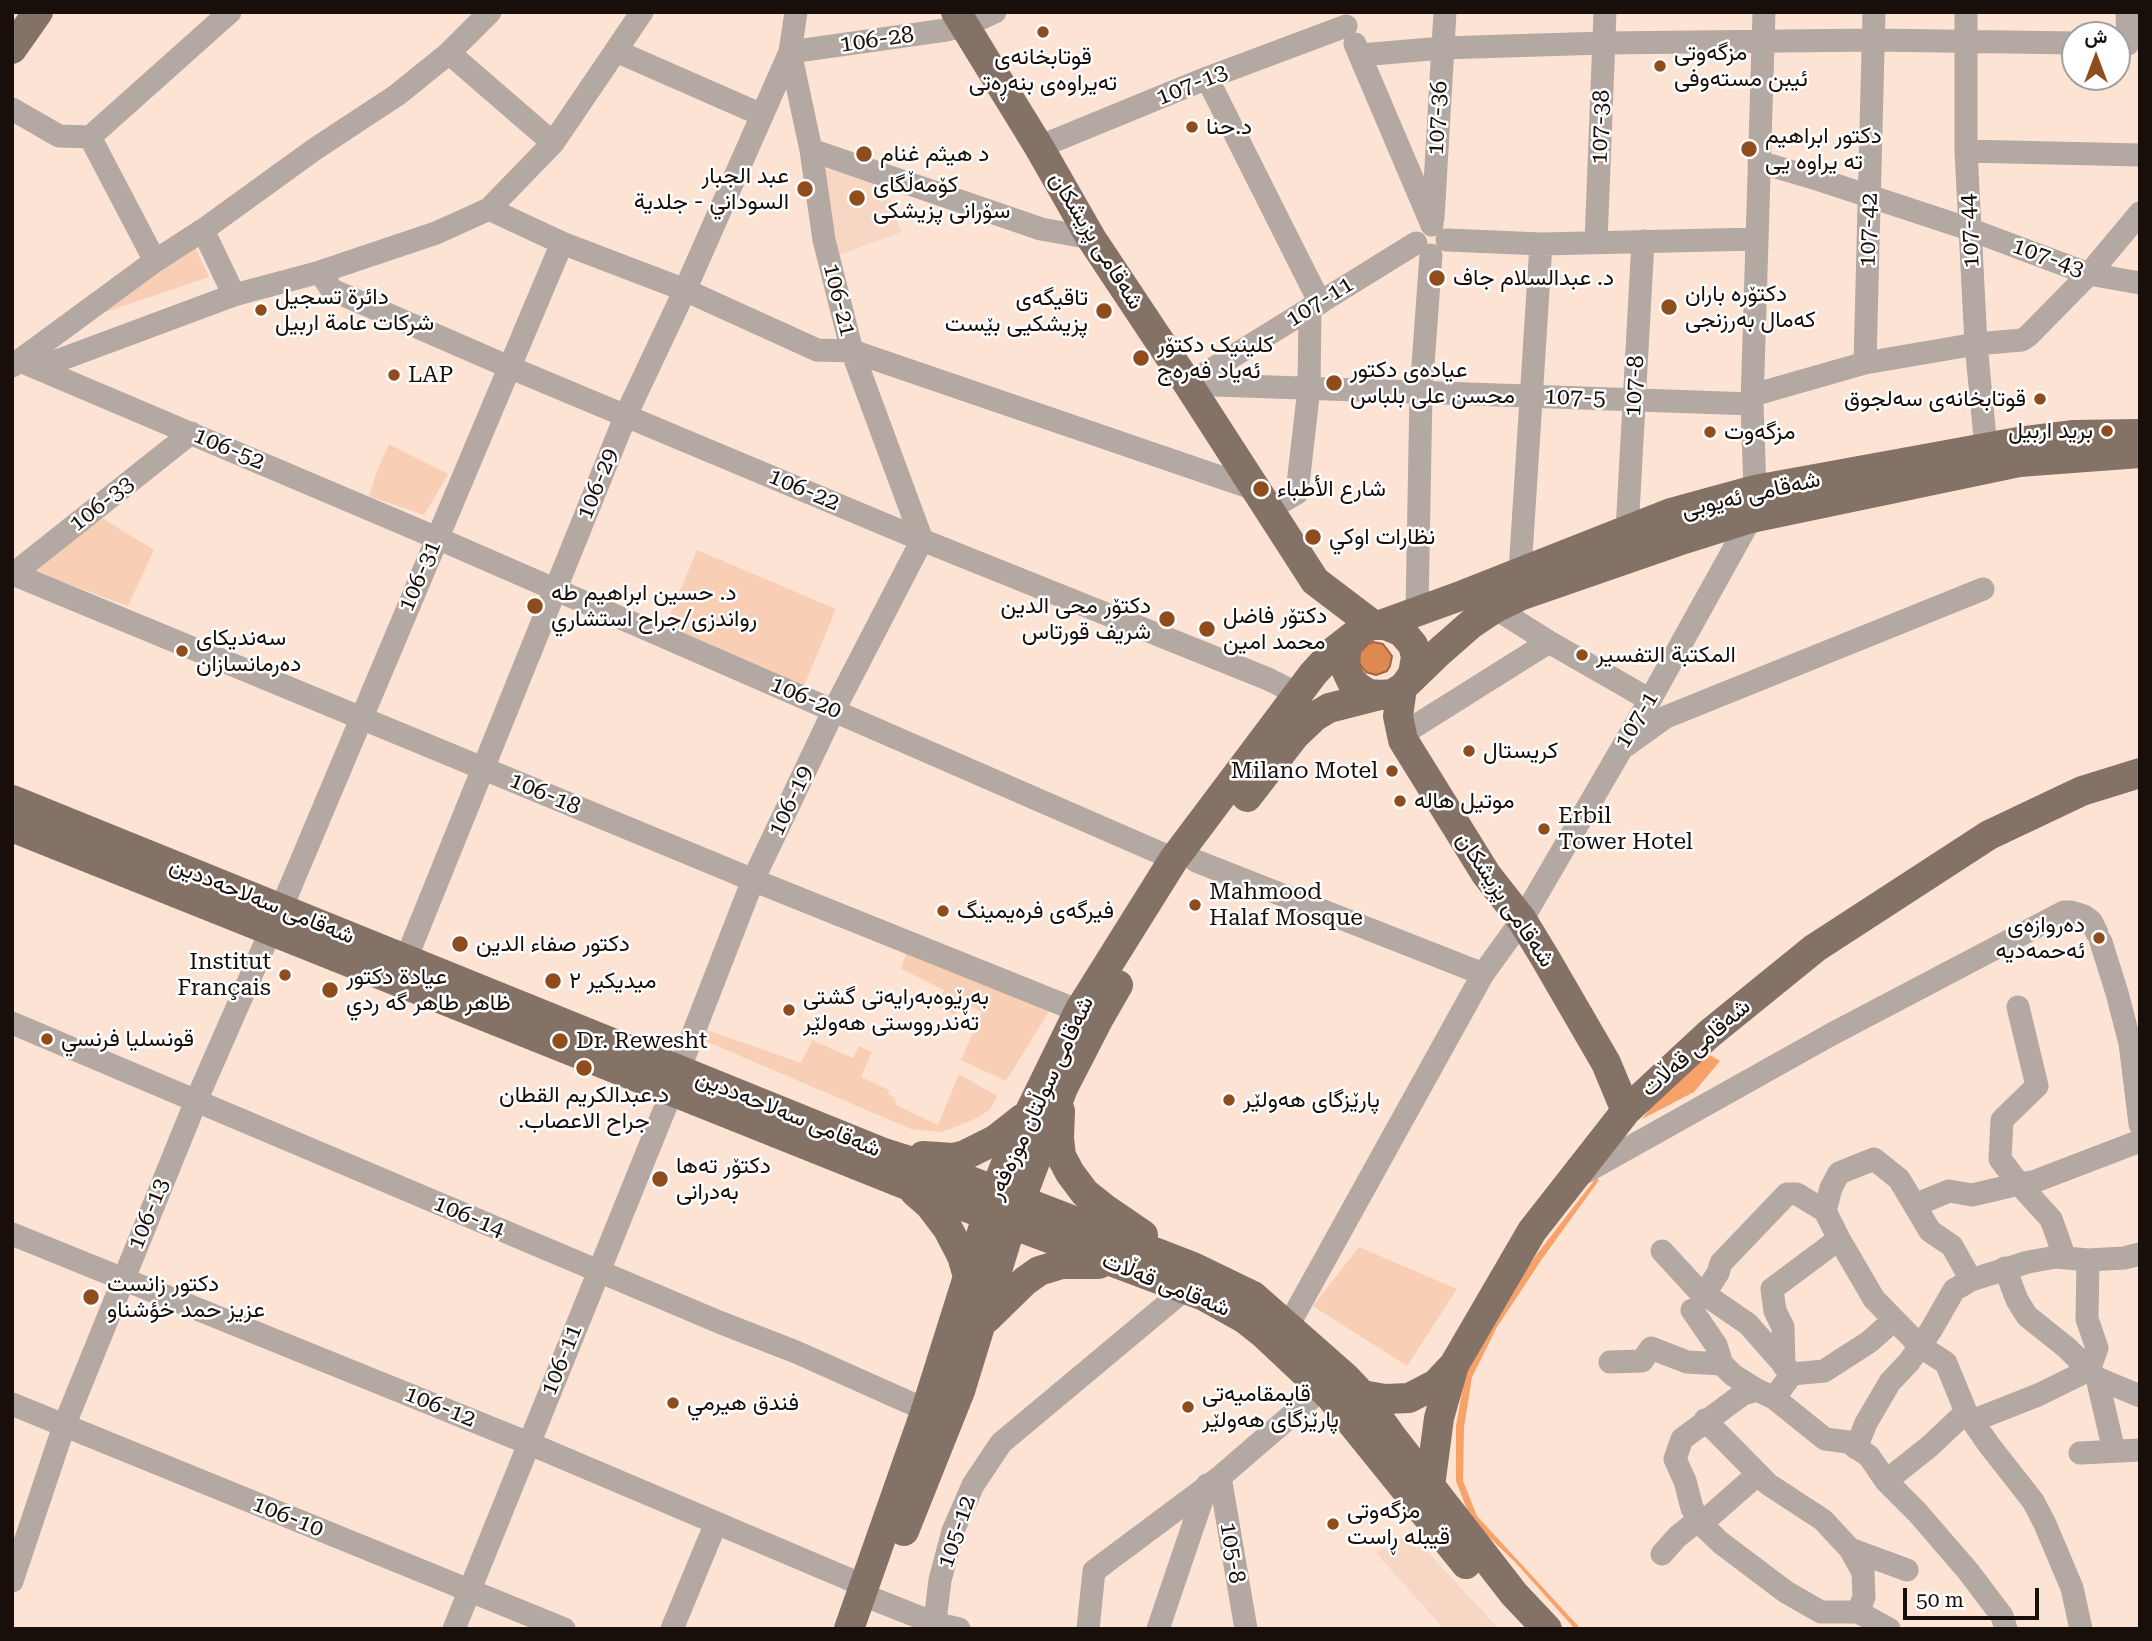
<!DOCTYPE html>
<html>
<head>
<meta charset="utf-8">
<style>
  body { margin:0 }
  #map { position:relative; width:2152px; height:1641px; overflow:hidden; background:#fde3d4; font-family:"Roboto Serif",Vazirmatn,serif }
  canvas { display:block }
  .frame { position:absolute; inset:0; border:14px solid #180f0a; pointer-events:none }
  .north { position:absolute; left:2061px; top:21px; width:70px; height:70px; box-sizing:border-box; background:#fff; border:2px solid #a39f9d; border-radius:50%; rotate:0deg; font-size:19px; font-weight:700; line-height:28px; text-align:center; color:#180f0a }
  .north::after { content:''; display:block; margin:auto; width:24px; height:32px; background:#8f4c1c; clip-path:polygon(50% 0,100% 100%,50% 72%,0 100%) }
  .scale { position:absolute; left:1903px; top:1588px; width:136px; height:32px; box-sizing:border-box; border:4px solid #180f0a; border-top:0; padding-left:9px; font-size:21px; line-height:24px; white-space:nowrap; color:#180f0a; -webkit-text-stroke:5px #fff; paint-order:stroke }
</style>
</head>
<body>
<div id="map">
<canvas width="2152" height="1641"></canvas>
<div class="frame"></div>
<div class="north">ش</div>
<div class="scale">50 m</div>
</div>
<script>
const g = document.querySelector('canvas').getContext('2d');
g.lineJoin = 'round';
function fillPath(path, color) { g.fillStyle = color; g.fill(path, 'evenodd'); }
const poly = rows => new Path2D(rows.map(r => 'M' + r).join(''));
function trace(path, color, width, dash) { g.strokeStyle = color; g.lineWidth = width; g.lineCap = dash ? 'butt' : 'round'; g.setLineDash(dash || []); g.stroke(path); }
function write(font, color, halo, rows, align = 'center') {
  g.font = font + ' "Roboto Serif",Vazirmatn,serif'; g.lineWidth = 5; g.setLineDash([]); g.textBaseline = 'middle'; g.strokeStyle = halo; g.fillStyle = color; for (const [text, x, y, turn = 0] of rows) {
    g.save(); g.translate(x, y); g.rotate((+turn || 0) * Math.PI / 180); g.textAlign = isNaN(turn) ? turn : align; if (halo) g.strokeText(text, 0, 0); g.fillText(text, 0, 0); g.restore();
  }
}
fillPath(poly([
  [826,169,885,182,901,232,834,257,822,213],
  [1411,1534,1499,1629,1444,1629,1376,1553]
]), '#f7d6c3');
fillPath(poly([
  [193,243,209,277,85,319],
  [389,444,448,474,424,515,369,496,377,471],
  [102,518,154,550,128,606,32,571],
  [697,550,836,609,804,686,665,627],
  [908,947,1054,1003,1006,1081,961,1060,982,1012,962,1002,955,1015,936,1007,944,990,901,969],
  [707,1030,801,1063,812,1040,853,1058,859,1046,872,1052,861,1077,889,1090,888,1094,895,1098,896,1105,938,1125,959,1074,997,1096,990,1110,973,1120,942,1132,911,1129,703,1040],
  [1359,1247,1457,1289,1407,1366,1313,1306]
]), '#f8ceb5');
fillPath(poly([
  [1697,1047,1720,1061,1694,1092,1642,1119],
  [1596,1178,1599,1180,1542,1259,1497,1327,1472,1377,1464,1427,1463,1481,1477,1516,1581,1629,1575,1629,1515,1562,1471,1520,1456,1481,1456,1426,1465,1375,1491,1323,1537,1254]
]), '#f8a26a');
const water = poly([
  [1373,642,1383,644,1392,656,1390,666,1387,671,1376,675,1366,672,1359,663,1360,652,1368,644,1373,642]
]);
fillPath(water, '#dd8951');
trace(water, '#a2643c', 2);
trace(poly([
  [1966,12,1966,151,1976,344,1986,448],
  [2127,12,2128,44],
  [1355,44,1432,225],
  [616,51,762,115],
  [449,53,553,143],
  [1361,55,1442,48,1604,43,1875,40,2075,43],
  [1207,78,1320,303],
  [12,109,59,136,90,137,230,12],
  [90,137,155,261],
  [1039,147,1207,78,1346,26],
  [811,150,1041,229,1091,238],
  [1966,151,2140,155],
  [1759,162,1817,179,1969,229,2089,274,2140,283],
  [489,209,562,243,685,290,817,350,852,351,1255,489],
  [1433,218,1445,12],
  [203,230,234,295],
  [1447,240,1541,244,1757,239],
  [1596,242,1605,12],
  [320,272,332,290,509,367,922,540,1268,679,1298,694],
  [20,361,437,538,1174,859],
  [1865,363,1874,12],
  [12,366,155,261,203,230,315,149,397,95,449,53,490,12],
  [38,368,234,295,320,272,436,233,489,209,553,143,642,12],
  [1188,384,1752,404],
  [1188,384,1416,243],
  [1753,395,1865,363,1976,344,2022,340,2028,336,2089,274,2140,213],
  [1755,490,1752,404,1764,12],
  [1268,510,1297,493,1309,388,1310,308],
  [1627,531,1643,241],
  [1520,571,1541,244],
  [13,574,753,880,1079,1011],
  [12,575,191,433],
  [1495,608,1549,642,1650,700],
  [1417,610,1421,392,1431,255],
  [1401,735,1549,642],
  [1627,745,1666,717,1983,589],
  [1196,861,1483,974],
  [281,909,562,243],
  [2101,942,2117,993,2130,1043,2140,1124],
  [406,959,626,415,685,290,790,52,796,12],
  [2018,1007,2037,1086,2002,1120,2000,1159,2019,1184,2033,1182,2140,1141],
  [12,1023,719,1322,796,1352,926,1410],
  [679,1070,753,880,834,710,922,540,852,351,824,240,811,150,790,52,946,30,964,26,995,12],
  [1582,1174,1832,1034,2064,912,2071,912,2084,916,2091,921,2097,933],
  [1915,1205,1949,1191,1972,1195,2019,1184,2051,1219,2065,1258],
  [12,1234,528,1443,865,1586],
  [1662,1251,1697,1289,1748,1324,1792,1374,1774,1398],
  [2005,1268,2017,1300,2027,1316,2067,1348,2097,1378,2140,1396],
  [1971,1280,1952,1246,1930,1231,1899,1179,1874,1159,1839,1173,1831,1188,1825,1211,1839,1239,1874,1299,1920,1346,1946,1363,1966,1412,1989,1445,2033,1501,2045,1524,2072,1588,2081,1629],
  [1705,1293,1718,1273,1721,1263,1787,1194,1797,1194,1825,1211],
  [1692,1310,1716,1345,1722,1364],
  [1288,1326,1483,974,1522,920,1650,700,1751,518],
  [1610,1362,1642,1361,1651,1348,1687,1362,1722,1364,1733,1375,1757,1390],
  [1784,1366,1783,1327,1775,1311,1772,1289,1839,1239],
  [1792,1374,1824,1371,1869,1342,1894,1320],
  [2097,1378,2114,1451],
  [12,1404,564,1629],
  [1705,1420,1768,1484,1823,1520,1850,1549,1863,1572,1864,1597,1858,1612,1889,1629],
  [1972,1421,2038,1395,2089,1370,2097,1348,2087,1319,2088,1260],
  [1856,1448,1866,1423,1890,1382,1909,1362,1931,1330,1954,1290,1971,1280,2028,1262,2056,1257,2088,1260,2124,1258,2140,1254],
  [2080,1453,2140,1450],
  [1220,1477,1246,1629],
  [1886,1481,1930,1446,1966,1412],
  [1850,1549,1907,1570],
  [1662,1554,1677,1537,1692,1525,1701,1524,1758,1474],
  [12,1581,64,1426,196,1101,271,930],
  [876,1600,934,1623,959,1629],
  [1858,1612,1821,1612,1786,1592,1721,1543,1701,1524,1692,1508,1685,1481,1675,1459,1682,1439,1743,1394,1757,1390,1774,1398,1825,1439,1848,1442,1869,1456,1886,1481,1917,1512,1968,1571,2002,1616,2006,1629],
  [454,1629,672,1091],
  [672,1629,716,1523],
  [934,1629,940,1580,953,1531,973,1485,1001,1443,1177,1296,1183,1288],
  [1088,1629,1094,1571,1220,1477,1322,1389],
  [1158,1629,1207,1485]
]), '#b3a8a2', 23);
trace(poly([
  [956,12,1039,147,1091,238,1188,384,1315,581,1373,625],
  [12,49,38,12],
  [1380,625,1463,595,1671,513,1755,490,2018,442,2074,435,2139,434],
  [1406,684,1413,674,1416,657,1413,645,1402,632,1385,625,1373,625,1362,629,1353,637,1347,647,1345,658,1346,669,1351,680,1359,688,1369,694,1380,695,1392,694,1402,688,1406,684,1438,653,1471,624,1495,608,1522,595,1678,541,1751,518,2019,462,2140,453],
  [1402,688,1398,716,1403,740,1486,874,1522,920,1544,956,1606,1063,1626,1111],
  [1247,797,1295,735,1314,717,1329,708,1380,695],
  [12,800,881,1152,957,1176,1048,1211,1193,1267,1253,1296,1346,1378,1362,1395,1392,1437,1514,1594,1547,1629],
  [12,827,907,1185,1204,1296,1245,1319,1264,1334,1330,1396,1466,1564],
  [1060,1111,1059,1138,1061,1156,1070,1173,1085,1193,1105,1209,1143,1235],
  [923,1156,953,1158,965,1155,995,1140,1023,1118],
  [915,1192,929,1204,948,1229,962,1256,968,1277],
  [986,1319,1025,1281,1039,1271,1062,1264,1099,1264],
  [1352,1401,1362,1395,1385,1399,1409,1398,1436,1384,1454,1365],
  [1430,1486,1439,1418,1454,1365,1532,1231,1626,1111,1709,1034,1815,948,1989,835,2082,791,2140,773],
  [904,1531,960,1391,1011,1225,1063,1088,1099,1018,1118,985],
  [849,1629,926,1410,995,1191,1013,1146,1079,1011,1174,859,1313,674,1334,651,1357,633]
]), '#857267', 30);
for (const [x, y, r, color] of [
  [1043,32,7,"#8f4c1c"],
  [1660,66,7,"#8f4c1c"],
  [1192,127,7,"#8f4c1c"],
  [1749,149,9,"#8f4c1c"],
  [864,154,9,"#8f4c1c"],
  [805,189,9,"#8f4c1c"],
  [857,198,9,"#8f4c1c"],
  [1437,278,9,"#8f4c1c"],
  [1669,307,9,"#8f4c1c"],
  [261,310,7,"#8f4c1c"],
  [1104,311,9,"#8f4c1c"],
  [1141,358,9,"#8f4c1c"],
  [394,375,7,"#8f4c1c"],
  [1334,383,9,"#8f4c1c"],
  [2040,399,7,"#8f4c1c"],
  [2107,431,7,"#8f4c1c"],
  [1710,432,7,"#8f4c1c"],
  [1261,489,9,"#8f4c1c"],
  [1313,537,9,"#8f4c1c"],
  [535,606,9,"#8f4c1c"],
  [1167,619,9,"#8f4c1c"],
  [1207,629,9,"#8f4c1c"],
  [182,651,7,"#8f4c1c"],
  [1582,655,7,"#8f4c1c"],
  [1469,751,7,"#8f4c1c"],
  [1392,771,7,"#8f4c1c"],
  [1400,801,7,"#8f4c1c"],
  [1544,829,7,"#8f4c1c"],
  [1195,905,7,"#8f4c1c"],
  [943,911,7,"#8f4c1c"],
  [2099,938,7,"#8f4c1c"],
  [460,944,9,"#8f4c1c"],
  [285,975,7,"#8f4c1c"],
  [553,981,9,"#8f4c1c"],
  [330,990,9,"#8f4c1c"],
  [789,1010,7,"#8f4c1c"],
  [47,1039,7,"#8f4c1c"],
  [560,1041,9,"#8f4c1c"],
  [584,1068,9,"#8f4c1c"],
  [1229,1100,7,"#8f4c1c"],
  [660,1179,9,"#8f4c1c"],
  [91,1297,9,"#8f4c1c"],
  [673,1403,7,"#8f4c1c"],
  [1188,1407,7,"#8f4c1c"],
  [1333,1524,7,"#8f4c1c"]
]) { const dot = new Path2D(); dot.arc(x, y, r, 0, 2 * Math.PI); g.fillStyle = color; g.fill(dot); trace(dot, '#fff', 2.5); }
write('23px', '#180f0a', '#fff', [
  ["106-28",877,40,-8],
  ["107-13",1192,85,-22],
  ["107-36",1438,118,-87],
  ["107-38",1601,127,-88],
  ["107-42",1869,230,-88],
  ["107-44",1970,231,-93],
  ["شەقامی پزیشکان",1096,241,58],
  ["107-43",2048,258,20],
  ["106-21",839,300,76],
  ["107-11",1320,302,-32],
  ["107-8",1635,386,-87],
  ["107-5",1575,398,2],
  ["106-52",229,449,23],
  ["106-29",598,484,-68],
  ["106-22",804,490,23],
  ["شەقامی ئەیوبی",1751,495,-13],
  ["106-33",102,504,-38],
  ["106-31",420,576,-67],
  ["106-20",806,698,23],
  ["107-1",1637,720,-59],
  ["106-18",545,794,23],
  ["106-19",791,801,-65],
  ["شەقامی پزیشکان",1505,900,56],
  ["شەقامی سەلاحەددین",262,901,22],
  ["شەقامی قەڵات",1696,1048,-41],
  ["شەقامی سوڵتان موزەفەر",1041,1098,-65],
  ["شەقامی سەلاحەددین",788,1114,22],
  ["106-13",149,1214,-68],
  ["106-14",469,1217,23],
  ["شەقامی قەڵات",1166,1285,22],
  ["106-11",562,1360,-68],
  ["106-12",440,1407,22],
  ["106-10",288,1517,22],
  ["105-12",957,1532,-71],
  ["105-8",1232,1553,81]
]);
write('23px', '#180f0a', '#fff', [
  ["مزگەوتی",1674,53],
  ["ئیبن مستەوفی",1674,79],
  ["قوتابخانه‌ی",1043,57,"center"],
  ["ته‌یراوه‌ی بنه‌ڕه‌تی",1043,83,"center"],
  ["د.حنا",1206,127],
  ["دكتور ابراهيم",1765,136],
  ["ته يراوه يى",1765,162],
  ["د هيثم غنام",880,154],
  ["عبد الجبار",789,176,"right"],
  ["السوداني - جلدية",789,202,"right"],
  ["کۆمەڵگای",873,185],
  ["سۆرانی پزیشکی",873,211],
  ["د. عبدالسلام جاف",1453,278],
  ["دكتۆرە باران",1685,294],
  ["کەمال بەرزنجی",1685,320],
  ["دائرة تسجيل",275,297],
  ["شركات عامة اربيل",275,323],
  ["تاقیگەی",1088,298,"right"],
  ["پزیشکیی بێست",1088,324,"right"],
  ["کلینیک دکتۆر",1157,345],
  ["ئەیاد فەرەج",1157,371],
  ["عيادەی دکتور",1350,370],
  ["محسن علی بلباس",1350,396],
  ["LAP",408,375],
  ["قوتابخانەی سەلجوق",2026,399,"right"],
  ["بريد اربيل",2093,431,"right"],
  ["مزگه‌وت",1724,432],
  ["شارع الأطباء",1277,489],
  ["نظارات اوكي",1329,537],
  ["د. حسین ابراهیم طه",551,593],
  ["رواندزی/جراح استشاري",551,619],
  ["دکتۆر محی الدین",1151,606,"right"],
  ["شریف قورتاس",1151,632,"right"],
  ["دکتۆر فاضل",1223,616],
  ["محمد امین",1223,642],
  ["سەندیکای",196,638],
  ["دەرمانسازان",196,664],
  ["المكتبة التفسير",1596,655],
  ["کریستال",1483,751],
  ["Milano Motel",1378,771,"right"],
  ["موتيل هاله",1414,801],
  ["Erbil",1558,816],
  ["Tower Hotel",1558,842],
  ["Mahmood",1209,892],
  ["Halaf Mosque",1209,918],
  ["فیرگەی فرەیمینگ",957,911],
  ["دەروازەی",2085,925,"right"],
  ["ئەحمەدیە",2085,951,"right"],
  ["دكتور صفاء الدين",476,944],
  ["Institut",271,962,"right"],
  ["Français",271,988,"right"],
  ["عيادة دكتور",346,977],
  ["ظاهر طاهر گه ردي",346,1003],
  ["ميديكير ٢",569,981],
  ["بەڕێوەبەرایەتی گشتی",803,997],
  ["تەندرووستی هەولێر",803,1023],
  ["قونسليا فرنسي",61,1039],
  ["Dr. Rewesht",576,1041],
  ["د.عبدالكريم القطان",584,1095,"center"],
  [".جراح الاعصاب",584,1121,"center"],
  ["پارێزگای هەولێر",1243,1100],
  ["دکتۆر تەها",676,1166],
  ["بەدرانی",676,1192],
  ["دكتور زانست",107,1284],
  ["عزيز حمد خؤشناو",107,1310],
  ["قایمقامیەتی",1202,1394],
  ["پارێزگای ھەولێر",1202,1420],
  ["فندق هيرمي",687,1403],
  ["مزگەوتی",1347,1511],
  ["قیبلە ڕاست",1347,1537]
], 'left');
</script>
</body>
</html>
